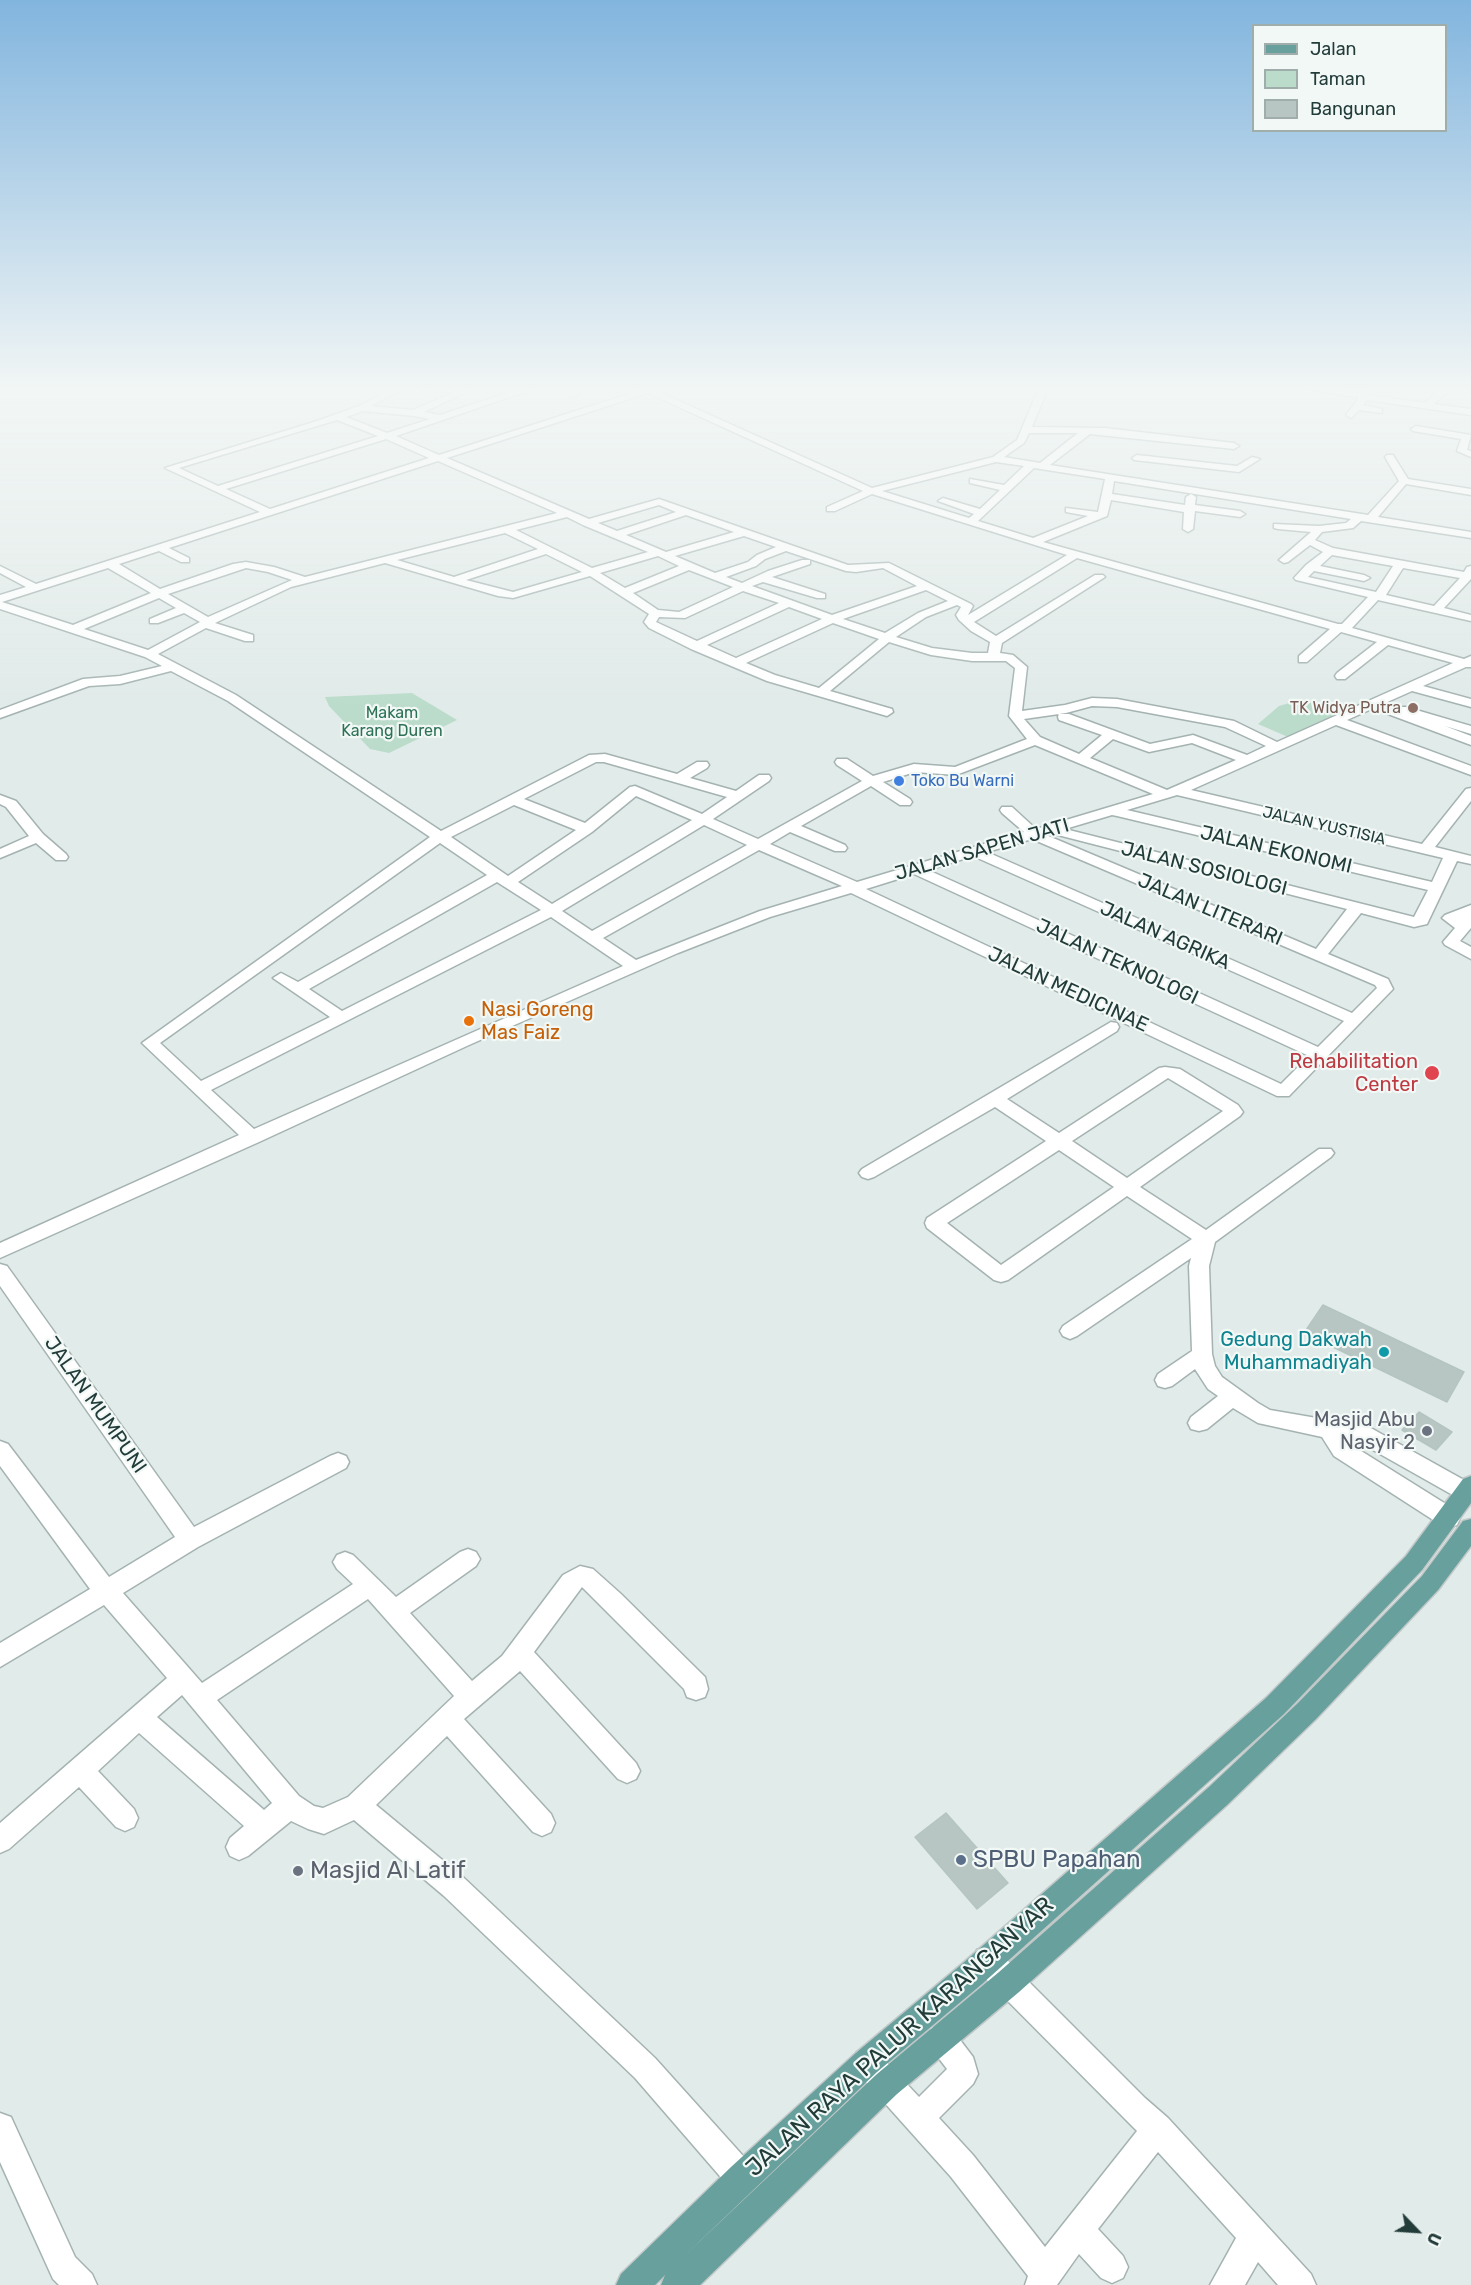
<!DOCTYPE html>
<html>
<head>
<meta charset="utf-8">
<style>
  body { margin:0 }
  #map { position:relative; width:1471px; height:2285px; overflow:hidden; background:#e1ebe9; font-family:Rubik,sans-serif }
  canvas { display:block }
  .legend { position:absolute; left:1252px; top:24px; width:195px; height:108px; box-sizing:border-box; background:#f2f8f6; border:2px solid #9fadab; margin:0; padding:8px 10px; list-style:none; font-size:18px; color:#223c3a }
  .legend li { display:flex; align-items:center; gap:12px; height:30px }
  .legend b { width:30px; border:2px solid #9fadab }
  .north { position:absolute; left:1387px; top:2201px; width:60px; height:60px; -webkit-text-stroke:4px #f2f8f6; paint-order:stroke; rotate:115deg; font-size:16px; font-weight:700; line-height:24px; text-align:center; color:#223c3a }
  .north::after { content:''; display:block; margin:auto; width:21px; height:27px; background:#223c3a; clip-path:polygon(50% 0,100% 100%,50% 72%,0 100%) }
</style>
</head>
<body>
<div id="map">
<canvas width="1471" height="2285"></canvas>
<ul class="legend">
<li><b style="height:8px;background:#67a09d"></b>Jalan</li>
<li><b style="height:16px;background:#bbdccb"></b>Taman</li>
<li><b style="height:16px;background:#b7c6c3"></b>Bangunan</li>
</ul>
<div class="north">U</div>
</div>
<script>
const g = document.querySelector('canvas').getContext('2d');
g.lineJoin = 'round';
function fillPath(path, color) { g.fillStyle = color; g.fill(path, 'evenodd'); }
const poly = rows => new Path2D(rows.map(r => 'M' + r).join(''));
function trace(path, color, width, dash) { g.strokeStyle = color; g.lineWidth = width; g.lineCap = dash ? 'butt' : 'round'; g.setLineDash(dash || []); g.stroke(path); }
function write(font, color, halo, rows, align = 'center') {
  g.font = font + ' Rubik,sans-serif'; g.lineWidth = 4.5; g.setLineDash([]); g.textBaseline = 'middle'; g.strokeStyle = halo; g.fillStyle = color; for (const [text, x, y, turn = 0] of rows) {
    g.save(); g.translate(x, y); g.rotate((+turn || 0) * Math.PI / 180); g.textAlign = isNaN(turn) ? turn : align; if (halo) g.strokeText(text, 0, 0); g.fillText(text, 0, 0); g.restore();
  }
}
fillPath(poly([
  [412,693,457,720,389,753,370,749,329,706,325,697],
  [1296,701,1322,704,1341,713,1288,737,1258,724,1279,706]
]), '#bbdccb');
const building = poly([
  [1323,1305,1464,1372,1447,1402,1304,1333,1323,1305],
  [1419,1412,1452,1432,1436,1450,1402,1430,1419,1412],
  [946,1813,1008,1883,977,1909,915,1837,946,1813]
]);
fillPath(building, '#b7c6c3');
trace(building, '#b4c5c1', 1.5);
const minor = poly([
  [392,388,404,388,371,406,413,410,463,388,475,388,424,412,440,415,522,388,536,388,396,436,439,455,641,390,640,388,660,388,657,391,872,488,993,457,1017,440,1039,388,1048,388,1032,427,1105,428,1234,443,1239,446,1234,449,1090,434,1050,465,1368,515,1399,481,1385,457,1387,455,1393,455,1408,479,1471,489,1471,495,1406,484,1378,517,1471,532,1471,538,1361,521,1353,528,1322,532,1315,540,1333,548,1464,572,1467,567,1471,566,1471,579,1444,608,1471,615,1471,621,1378,600,1352,628,1464,659,1471,656,1471,667,1466,667,1423,686,1471,699,1471,707,1412,691,1347,720,1471,766,1471,775,1336,725,1191,790,1422,844,1466,789,1471,788,1471,801,1435,847,1471,856,1471,864,1457,861,1427,924,1414,927,1361,913,1328,954,1388,979,1393,989,1289,1096,1277,1096,851,893,770,917,678,953,469,1045,259,1142,0,1258,0,1243,239,1135,142,1043,430,837,228,701,171,671,120,684,89,686,0,718,0,710,83,679,120,676,162,666,145,657,0,609,0,595,26,587,0,573,0,566,36,584,260,512,165,468,317,421,359,406,392,388],
  [648,393,863,491,827,507,827,511,835,511,872,494,1067,555,968,615,973,606,971,604,889,563,848,565,659,499,589,519,447,458,648,393],
  [363,411,414,416,430,419,387,433,346,417,363,411],
  [337,420,378,436,218,486,179,468,337,420],
  [1029,433,1078,433,1040,463,1004,457,1024,443,1029,433],
  [386,439,429,458,270,509,226,489,386,439],
  [438,461,557,513,305,577,274,567,246,562,233,564,160,589,119,564,159,551,181,562,189,562,189,558,169,548,438,461],
  [996,462,1024,466,1004,485,970,479,970,483,1000,490,980,509,943,498,938,501,974,514,969,518,882,491,996,462],
  [1034,468,1105,479,1098,512,1066,508,1066,512,1088,516,1033,538,978,521,1034,468],
  [1114,481,1351,519,1346,523,1319,526,1274,524,1274,528,1278,529,1311,532,1279,560,1284,563,1288,562,1310,545,1323,552,1306,565,1294,578,1296,580,1368,597,1342,624,1338,624,1043,542,1107,516,1111,500,1184,512,1183,529,1188,532,1193,529,1195,511,1240,517,1245,514,1240,511,1195,505,1196,497,1191,494,1186,497,1185,505,1112,494,1114,481],
  [659,505,676,512,617,531,598,523,659,505],
  [686,515,734,532,666,552,626,535,686,515],
  [567,517,583,525,648,552,592,568,516,530,567,517],
  [505,533,538,549,454,577,397,560,505,533],
  [744,536,776,547,757,555,748,562,715,573,675,556,744,536],
  [786,551,846,571,856,572,883,568,917,586,832,615,752,586,763,582,817,598,825,598,825,594,772,577,810,564,810,560,802,560,768,571,742,583,726,577,756,566,765,559,786,551],
  [546,554,582,572,513,592,466,580,546,554],
  [1332,555,1393,566,1376,592,1308,577,1314,571,1364,581,1370,578,1364,575,1320,566,1332,555],
  [658,556,679,566,625,588,600,573,658,556],
  [1077,558,1330,629,1299,656,1299,662,1307,662,1341,632,1377,642,1337,673,1335,676,1337,679,1345,679,1388,645,1453,663,1277,742,1234,721,1117,699,1092,698,1065,705,1022,711,1027,667,1013,655,1000,653,1002,643,1105,577,1103,575,1095,575,996,636,974,622,1077,558],
  [385,563,498,596,513,598,590,576,649,614,644,622,649,628,691,649,767,681,887,716,893,712,892,709,830,691,889,642,931,655,972,661,1006,661,1015,668,1009,716,1027,739,955,767,914,764,873,776,847,759,837,759,835,762,837,765,862,781,758,839,713,819,769,781,771,778,769,775,759,775,736,791,690,778,707,768,709,765,707,762,697,762,677,774,605,754,589,755,441,831,236,695,158,654,206,628,245,641,253,641,253,635,215,623,291,587,385,563],
  [108,568,151,593,73,625,2,602,108,568],
  [246,568,268,572,292,580,208,617,168,594,246,568],
  [1403,568,1460,578,1434,606,1386,595,1403,568],
  [689,570,733,587,679,612,658,610,633,593,689,570],
  [926,590,948,601,918,613,885,633,843,619,926,590],
  [743,591,779,603,697,641,656,622,659,617,685,618,743,591],
  [159,598,176,608,150,619,150,623,158,623,184,613,200,622,148,650,84,629,159,598],
  [957,605,961,607,956,615,959,620,971,631,990,642,988,653,972,653,932,648,896,637,926,617,957,605],
  [789,607,822,619,736,658,707,645,789,607],
  [833,623,879,639,819,688,775,675,746,663,833,623],
  [1092,706,1117,707,1225,727,1266,746,1247,755,1193,735,1150,744,1069,714,1059,714,1058,717,1059,720,1102,735,1079,754,1040,737,1024,719,1066,713,1092,706],
  [1113,739,1149,752,1192,743,1236,760,1167,790,1090,758,1113,739],
  [1035,745,1153,794,1036,829,1012,807,1002,807,1000,810,1002,813,1024,832,857,882,770,844,790,832,835,851,845,851,847,848,845,845,801,826,871,786,900,805,910,805,912,802,910,799,883,782,915,772,956,775,1035,745],
  [596,762,604,762,727,797,702,814,635,786,630,787,585,823,524,799,596,762],
  [1177,795,1443,858,1432,882,1127,810,1177,795],
  [636,796,692,820,552,904,518,882,592,832,636,796],
  [514,805,576,830,508,876,451,837,514,805],
  [1112,815,1117,816,1428,890,1414,917,1065,829,1112,815],
  [704,825,747,845,592,931,562,911,704,825],
  [1050,833,1347,909,1316,949,1046,835,1050,833],
  [1032,839,1375,985,1377,988,1352,1013,987,852,1032,839],
  [440,843,487,875,298,982,281,973,273,978,330,1017,201,1081,160,1043,440,843],
  [759,850,842,886,760,911,636,960,603,938,759,850],
  [973,856,1344,1021,1318,1047,928,870,973,856],
  [914,874,1309,1056,1281,1084,866,889,914,874],
  [497,882,541,910,342,1011,309,989,497,882],
  [551,917,623,966,254,1129,211,1090,551,917],
  [420,388,430,388,430,389,426,392,420,388],
  [561,388,572,388,582,393,572,398,561,388],
  [1302,388,1327,388,1362,393,1363,388,1371,388,1371,395,1425,403,1441,388,1451,388,1434,404,1471,409,1471,415,1367,400,1363,405,1382,409,1382,413,1359,410,1351,418,1346,415,1359,398,1302,388],
  [1416,426,1471,435,1467,450,1471,451,1471,457,1457,451,1461,439,1413,431,1411,429,1416,426],
  [1137,455,1237,466,1252,457,1260,459,1239,472,1134,460,1132,458,1137,455],
  [1393,707,1406,707,1471,726,1471,734,1445,726,1471,736,1471,745,1388,714,1387,711,1388,708,1393,707],
  [0,795,16,801,43,834,66,854,68,857,66,860,56,860,36,843,0,858,0,849,29,836,6,807,0,804,0,795],
  [1471,905,1471,928,1460,941,1471,947,1471,959,1445,945,1443,942,1455,928,1442,918,1445,915,1471,905],
  [1111,1022,1117,1023,1119,1027,1117,1031,1007,1099,1059,1133,1159,1068,1165,1067,1180,1069,1238,1105,1243,1112,1240,1116,1140,1187,1206,1230,1319,1149,1331,1149,1334,1153,1331,1157,1215,1242,1209,1266,1212,1354,1215,1366,1222,1377,1258,1403,1270,1410,1369,1427,1471,1484,1471,1499,1466,1501,1458,1498,1357,1441,1347,1440,1350,1444,1457,1511,1460,1518,1457,1525,1449,1527,1441,1525,1334,1456,1322,1437,1258,1423,1233,1408,1207,1429,1199,1431,1191,1429,1188,1423,1191,1417,1218,1396,1208,1389,1195,1369,1172,1386,1165,1388,1158,1386,1155,1380,1158,1374,1192,1351,1189,1266,1191,1258,1077,1336,1070,1339,1063,1336,1060,1331,1063,1326,1192,1239,1127,1196,1008,1280,1001,1282,994,1280,927,1228,925,1223,927,1218,1046,1141,995,1107,874,1177,868,1179,862,1177,859,1173,862,1169,1111,1022],
  [1168,1078,1223,1111,1127,1178,1072,1141,1168,1078],
  [1059,1150,1114,1187,1001,1265,947,1223,1059,1150],
  [0,1264,7,1266,194,1527,330,1456,338,1453,346,1456,349,1462,346,1468,198,1547,123,1593,202,1683,353,1584,337,1569,333,1562,337,1555,345,1552,353,1555,396,1597,460,1552,468,1549,476,1552,480,1559,476,1566,410,1613,472,1681,502,1656,563,1575,580,1566,593,1569,621,1594,705,1677,708,1689,705,1697,696,1700,687,1697,684,1689,582,1587,534,1652,636,1763,640,1771,636,1779,627,1783,618,1779,520,1671,464,1719,551,1814,555,1823,551,1832,542,1836,533,1832,447,1736,376,1805,464,1878,655,2058,753,2167,757,2178,753,2189,742,2193,731,2189,635,2078,444,1896,354,1820,324,1834,308,1829,291,1821,248,1856,239,1860,230,1856,226,1847,230,1838,244,1826,139,1733,98,1771,134,1809,138,1818,134,1827,125,1831,116,1827,79,1787,9,1849,0,1853,0,1823,167,1678,104,1605,0,1667,0,1643,90,1589,0,1466,0,1441,8,1444,109,1577,175,1537,0,1286,0,1264],
  [368,1599,454,1696,348,1797,323,1808,314,1806,299,1796,217,1700,368,1599],
  [182,1695,272,1803,264,1810,157,1717,182,1695],
  [987,1946,997,1950,1145,2098,1168,2118,1311,2274,1316,2285,1278,2285,1258,2262,1245,2285,1210,2285,1236,2238,1158,2152,1098,2229,1123,2256,1128,2267,1123,2278,1112,2283,1101,2278,1079,2254,1057,2285,1025,2285,1028,2276,951,2177,857,2072,852,2062,857,2052,867,2047,877,2052,919,2097,947,2069,931,2048,927,2038,931,2028,941,2024,951,2028,973,2057,978,2074,973,2084,939,2118,973,2155,1045,2247,1137,2131,977,1970,973,1960,977,1950,987,1946],
  [0,2113,11,2117,75,2257,92,2274,97,2285,59,2285,53,2279,0,2162,0,2113]
]);
const major = poly([
  [1471,1476,1471,1503,1422,1570,1284,1714,982,1984,877,2072,681,2259,877,2074,999,1972,1209,1787,1298,1703,1422,1576,1463,1521,1471,1519,1471,1546,1438,1590,1316,1719,1227,1805,1019,1992,897,2094,700,2285,661,2285,665,2275,655,2285,616,2285,621,2274,731,2167,857,2052,962,1964,1266,1698,1406,1556,1463,1479,1471,1476]
]);
trace(minor, '#a4b3b1', 3);
trace(major, '#c1c8c8', 3);
fillPath(minor, '#fff');
fillPath(major, '#67a09d');
const sky = g.createLinearGradient(0, 0, 0, 708);
sky.addColorStop(0, '#82b5de');
sky.addColorStop(0.55, '#f2f6f5');
sky.addColorStop(1, '#f2f6f500');
g.fillStyle = sky;
g.fillRect(0, 0, 1471, 708);
for (const [x, y, r, color] of [
  [1413,708,6,"#8d6e63"],
  [899,781,6,"#3f7fe0"],
  [469,1021,6,"#e8710a"],
  [1432,1073,8,"#e0444e"],
  [1384,1352,6,"#0f9aa8"],
  [1427,1431,6,"#6b7280"],
  [961,1860,6,"#5c6f8a"],
  [298,1871,6,"#6b7280"]
]) { const dot = new Path2D(); dot.arc(x, y, r, 0, 2 * Math.PI); g.fillStyle = color; g.fill(dot); trace(dot, '#f2f8f6', 2); }
write('16px', '#785e54', '#f2f8f6', [
  ["TK Widya Putra",1401,708]
], 'right');
write('16px', '#2d7156', '#f2f8f6', [
  ["Makam",392,713],
  ["Karang Duren",392,731]
]);
write('16px', '#366cbe', '#f2f8f6', [
  ["Toko Bu Warni",911,781]
], 'left');
write('16px', '#223c3a', '#f2f8f6', [
  ["JALAN YUSTISIA",1324,826,13]
]);
write('20px', '#223c3a', '#f2f8f6', [
  ["JALAN SAPEN JATI",982,850,-16],
  ["JALAN EKONOMI",1276,850,13],
  ["JALAN SOSIOLOGI",1204,869,14],
  ["JALAN LITERARI",1210,910,23],
  ["JALAN AGRIKA",1165,936,24],
  ["JALAN TEKNOLOGI",1117,962,25],
  ["JALAN MEDICINAE",1068,990,25],
  ["JALAN MUMPUNI",95,1405,55]
]);
write('20px', '#c56008', '#f2f8f6', [
  ["Nasi Goreng",481,1010],
  ["Mas Faiz",481,1033]
], 'left');
write('20px', '#be3a42', '#f2f8f6', [
  ["Rehabilitation",1418,1062],
  ["Center",1418,1085]
], 'right');
write('20px', '#0d838f', '#f2f8f6', [
  ["Gedung Dakwah",1372,1340],
  ["Muhammadiyah",1372,1363]
], 'right');
write('20px', '#5b616d', '#f2f8f6', [
  ["Masjid Abu",1415,1420],
  ["Nasyir 2",1415,1443]
], 'right');
write('24px', '#4e5e75', '#f2f8f6', [
  ["SPBU Papahan",973,1860]
], 'left');
write('24px', '#5b616d', '#f2f8f6', [
  ["Masjid Al Latif",310,1871]
], 'left');
write('24px', '#223c3a', '#f2f8f6', [
  ["JALAN RAYA PALUR KARANGANYAR",900,2037,-42]
]);
</script>
</body>
</html>
